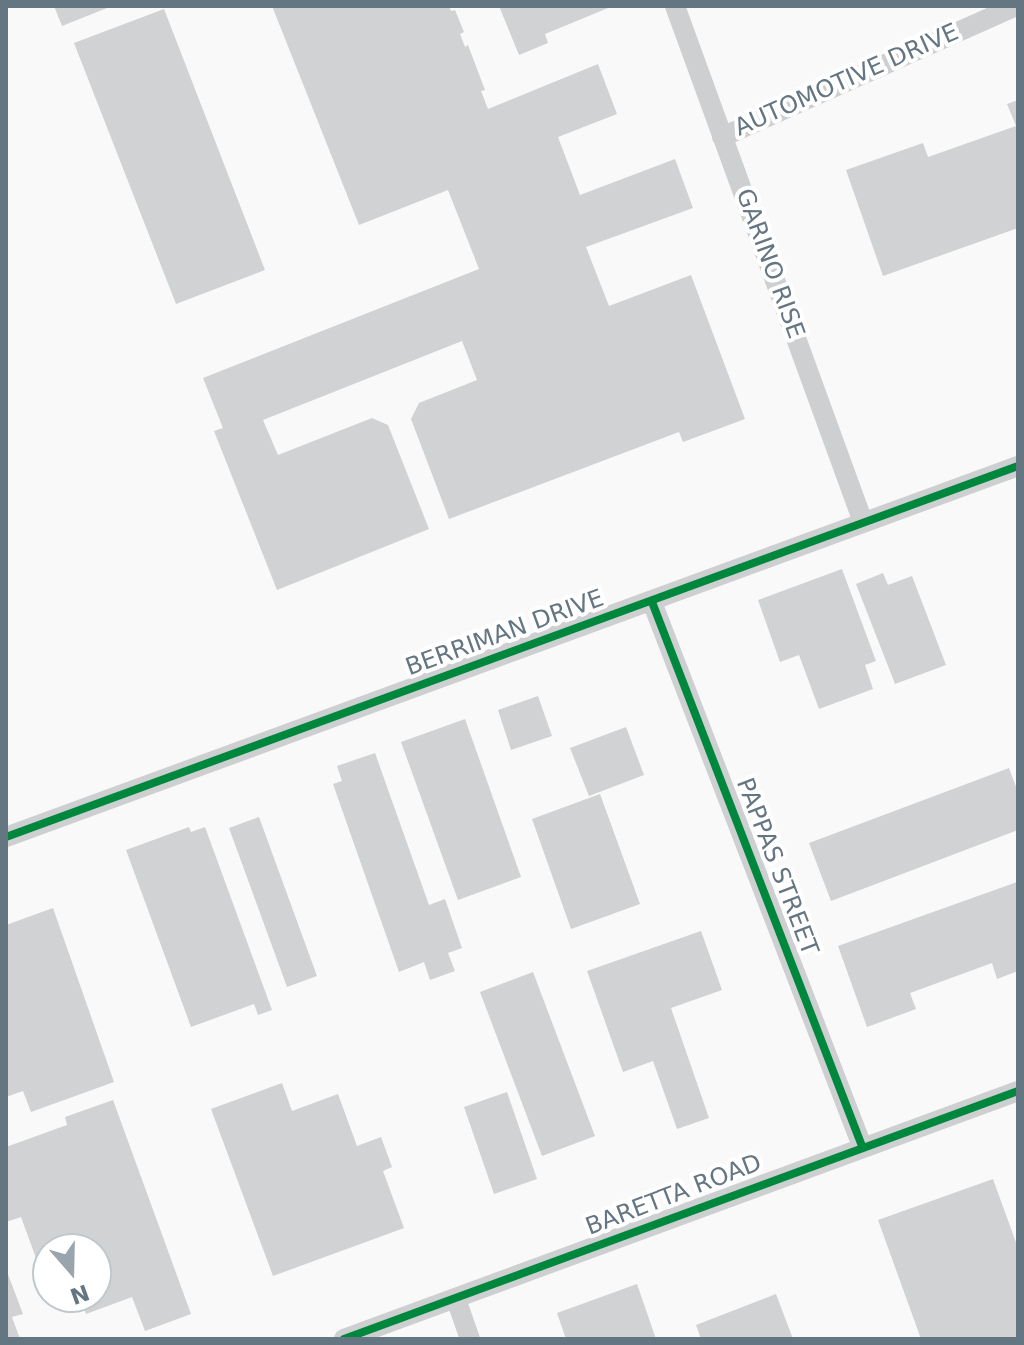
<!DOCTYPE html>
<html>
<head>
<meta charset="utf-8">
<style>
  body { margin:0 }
  #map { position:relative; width:1024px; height:1345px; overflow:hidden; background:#f9f9f9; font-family:"DejaVu Sans",sans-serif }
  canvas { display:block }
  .frame { position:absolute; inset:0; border:8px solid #657683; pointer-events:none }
  .north { position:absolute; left:32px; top:1233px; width:80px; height:80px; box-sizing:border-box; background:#fff; border:2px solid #c1c8cd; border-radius:50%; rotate:160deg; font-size:22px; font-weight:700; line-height:32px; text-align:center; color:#657683 }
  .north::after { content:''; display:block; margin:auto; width:28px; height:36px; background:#99a4ac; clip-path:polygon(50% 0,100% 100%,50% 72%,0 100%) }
</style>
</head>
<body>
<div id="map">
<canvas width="1024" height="1345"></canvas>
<div class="frame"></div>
<div class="north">N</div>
</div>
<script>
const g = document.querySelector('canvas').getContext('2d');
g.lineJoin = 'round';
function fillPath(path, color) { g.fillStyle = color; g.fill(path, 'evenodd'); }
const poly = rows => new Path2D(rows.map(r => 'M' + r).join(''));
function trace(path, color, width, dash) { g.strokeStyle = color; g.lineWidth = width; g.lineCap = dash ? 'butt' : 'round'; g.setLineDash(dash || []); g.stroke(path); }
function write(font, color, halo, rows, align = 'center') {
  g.font = font + ' "DejaVu Sans",sans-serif'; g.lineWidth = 8; g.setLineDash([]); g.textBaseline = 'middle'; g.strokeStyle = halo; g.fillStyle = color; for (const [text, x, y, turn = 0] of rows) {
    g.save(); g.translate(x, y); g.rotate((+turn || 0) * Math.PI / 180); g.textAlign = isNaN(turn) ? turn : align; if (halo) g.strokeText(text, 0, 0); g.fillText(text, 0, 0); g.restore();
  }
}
fillPath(poly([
  [54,6,112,6,62,26],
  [272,6,449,6,451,11,455,10,464,32,460,34,465,47,468,45,485,90,481,91,488,109,598,64,617,114,558,137,580,195,675,159,693,208,586,247,609,306,691,275,745,419,683,442,679,432,449,519,411,419,419,403,477,380,462,341,263,420,278,455,372,418,388,425,429,529,277,590,214,431,223,428,203,378,479,269,448,190,359,225],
  [499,6,613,6,545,34,548,43,519,55],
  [164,9,265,270,176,304,74,43],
  [1018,100,1018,228,883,276,846,170,923,143,928,157,1016,126,1007,104],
  [842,569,876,661,865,665,873,689,819,709,799,655,780,662,758,600],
  [883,573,888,585,912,576,946,665,895,684,856,584],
  [538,696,552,736,511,750,498,710],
  [465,719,521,877,458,900,401,742],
  [626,727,644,775,589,796,570,748],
  [375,753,429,905,445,899,462,948,448,953,455,971,430,980,424,962,399,972,333,784,342,781,337,766],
  [1009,768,1018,792,1018,830,831,901,809,843],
  [600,794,640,904,571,929,532,819],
  [259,817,317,976,287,987,229,828],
  [189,827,191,832,205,827,272,1010,258,1015,254,1004,191,1027,126,850],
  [1017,882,1018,971,997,979,992,963,910,993,916,1009,867,1027,838,946],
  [53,908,114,1082,31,1112,23,1091,6,1097,6,925],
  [701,931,722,990,671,1008,709,1118,677,1129,653,1061,623,1072,587,971],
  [533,972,595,1136,542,1156,480,992],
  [282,1083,292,1111,338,1094,357,1146,381,1137,392,1167,383,1171,404,1228,273,1276,211,1109],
  [507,1092,537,1179,494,1194,464,1107],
  [113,1100,191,1314,145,1331,132,1297,86,1314,80,1297,96,1297,96,1249,48,1249,48,1266,40,1269,21,1217,6,1222,6,1147,67,1125,65,1117],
  [993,1179,1018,1248,1018,1339,921,1339,878,1220],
  [6,1269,23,1314,12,1317,20,1339,6,1339],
  [637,1284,656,1339,566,1339,557,1313],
  [776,1294,793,1339,701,1339,696,1325]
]), '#d0d2d3');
trace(poly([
  [675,6,863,522],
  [722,137,1016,6],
  [652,602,862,1146],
  [6,837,1018,466],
  [456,1299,470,1339],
  [344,1339,1018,1091]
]), '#cecfd0', 20);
trace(poly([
  [652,602,862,1146],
  [6,837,1018,466],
  [344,1339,1018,1091]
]), '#00873e', 8);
write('24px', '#657683', '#fff', [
  ["AUTOMOTIVE DRIVE",847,81,-24],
  ["GARINO RISE",769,264,70],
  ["BERRIMAN DRIVE",505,634,-20],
  ["PAPPAS STREET",776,867,69],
  ["BARETTA ROAD",674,1196,-21]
]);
</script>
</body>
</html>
